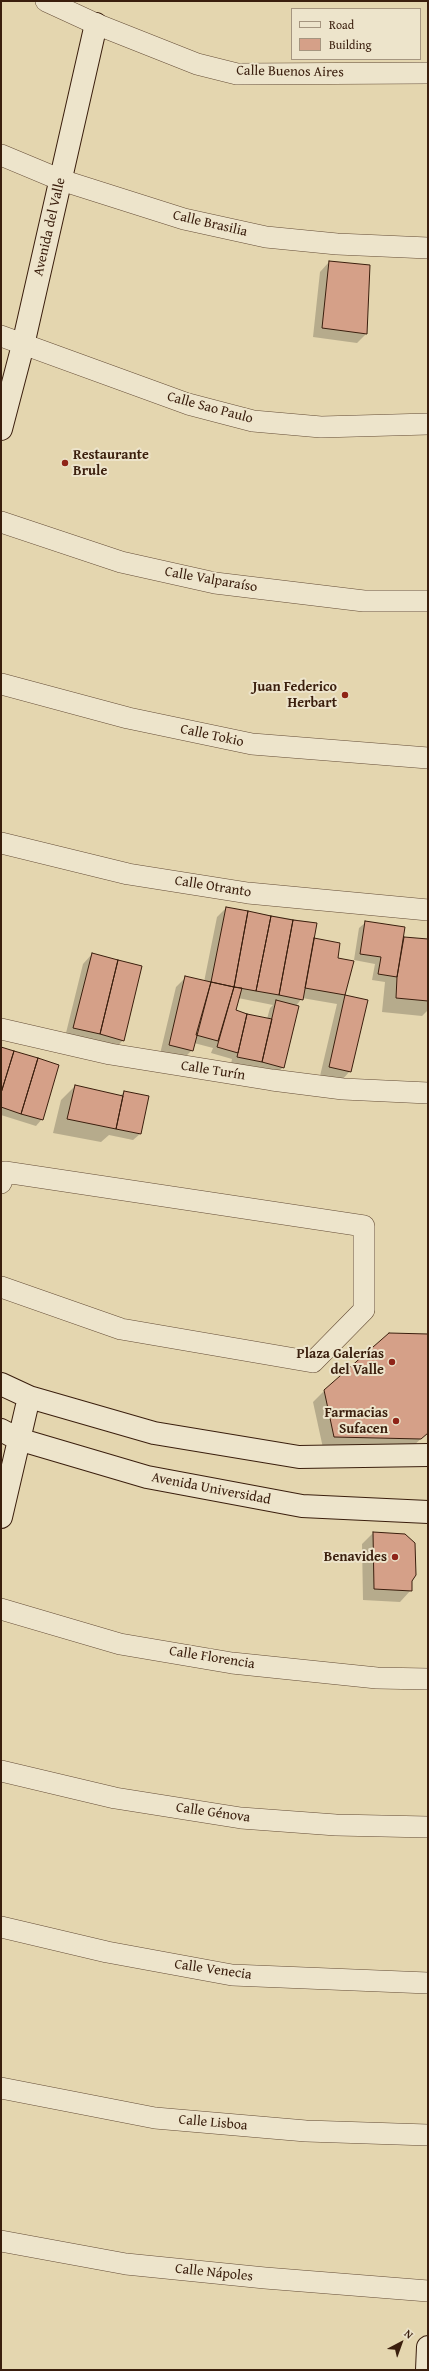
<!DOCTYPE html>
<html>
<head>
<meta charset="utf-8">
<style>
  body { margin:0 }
  #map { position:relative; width:429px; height:2371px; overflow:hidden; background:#e4d6af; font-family:"Gentium Book Plus",serif }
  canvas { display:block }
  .frame { position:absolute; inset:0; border:2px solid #3a1e0d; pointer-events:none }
  .legend { position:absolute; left:291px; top:8px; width:130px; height:52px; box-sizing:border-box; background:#ede4cb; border:1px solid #a5957f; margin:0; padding:5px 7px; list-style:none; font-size:12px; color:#3a1e0d }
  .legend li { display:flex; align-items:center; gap:8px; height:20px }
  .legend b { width:20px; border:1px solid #a5957f }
  .north { position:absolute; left:381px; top:2323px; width:40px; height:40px; -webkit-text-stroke:3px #ede4cb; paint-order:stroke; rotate:41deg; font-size:11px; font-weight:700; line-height:16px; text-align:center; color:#3a1e0d }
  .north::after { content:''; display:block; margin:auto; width:14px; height:18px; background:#3a1e0d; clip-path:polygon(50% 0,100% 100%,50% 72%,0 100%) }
</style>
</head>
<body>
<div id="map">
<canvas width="429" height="2371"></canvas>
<div class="frame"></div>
<ul class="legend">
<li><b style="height:5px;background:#ede4cb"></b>Road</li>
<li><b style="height:11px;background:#d5a088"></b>Building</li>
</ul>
<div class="north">N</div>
</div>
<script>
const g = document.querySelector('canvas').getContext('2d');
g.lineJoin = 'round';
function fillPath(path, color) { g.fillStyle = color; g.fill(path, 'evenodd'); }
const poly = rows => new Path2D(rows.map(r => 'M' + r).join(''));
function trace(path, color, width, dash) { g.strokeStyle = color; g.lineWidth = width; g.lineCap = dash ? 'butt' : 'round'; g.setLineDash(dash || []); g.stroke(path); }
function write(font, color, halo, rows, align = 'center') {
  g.font = font + ' "Gentium Book Plus",serif'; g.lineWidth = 4; g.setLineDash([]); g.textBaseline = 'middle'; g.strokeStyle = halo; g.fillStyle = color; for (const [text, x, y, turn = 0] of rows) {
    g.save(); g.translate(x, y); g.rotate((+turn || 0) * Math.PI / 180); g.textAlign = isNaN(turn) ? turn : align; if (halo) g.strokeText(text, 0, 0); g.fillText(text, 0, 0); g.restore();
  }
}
fillPath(poly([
  [329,262,366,334,357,343,313,337,320,272],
  [226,908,316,923,313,939,336,959,352,962,344,996,367,1001,350,1071,341,1081,320,1076,337,1004,302,998,296,1006,283,1067,277,1074,231,1064,232,1059,211,1053,213,1048,194,1043,192,1050,182,1060,160,1054,176,987,185,978,204,982,217,917],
  [238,998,273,1005,270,1008,267,1019,235,1010],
  [366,922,402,940,404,938,428,940,428,1010,422,1016,382,1012,385,982,372,980,375,964,354,960,359,928],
  [92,954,123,1040,114,1050,65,1037,83,964],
  [1,1048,42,1119,36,1126,1,1115],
  [75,1086,120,1096,124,1092,140,1134,133,1140,109,1135,101,1142,53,1133,61,1100],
  [428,1335,428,1432,409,1450,323,1448,313,1402,324,1391],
  [373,1533,411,1580,411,1590,400,1602,363,1600,362,1544]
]), '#0003');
const building = poly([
  [329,261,370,265,367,334,322,328,329,261],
  [226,907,248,911,234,987,211,982,226,907],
  [248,911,271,916,256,991,234,987,248,911],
  [271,916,293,920,279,995,256,991,271,916],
  [293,920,317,923,303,1000,279,995,293,920],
  [365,921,405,927,397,977,378,974,381,957,360,954,365,921],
  [404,937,428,939,428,1001,396,998,397,977,404,937],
  [314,938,340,943,338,958,354,961,345,995,305,988,314,938],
  [92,953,118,960,100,1034,73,1028,92,953],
  [118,960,142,966,124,1041,100,1034,118,960],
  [185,976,211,982,193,1051,169,1045,185,976],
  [211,982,234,987,218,1041,196,1035,211,982],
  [234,987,242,988,236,1010,247,1014,238,1053,217,1047,234,987],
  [345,995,368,1000,351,1072,329,1067,345,995],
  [276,1000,299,1006,284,1068,262,1062,276,1000],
  [247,1014,272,1019,262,1062,237,1057,247,1014],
  [1,1047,14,1051,1,1093,1,1047],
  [14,1051,38,1058,21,1114,1,1107,1,1093,14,1051],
  [38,1058,59,1065,43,1120,21,1114,38,1058],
  [75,1085,123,1096,116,1129,67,1119,75,1085],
  [124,1091,149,1096,141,1134,116,1129,124,1091],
  [389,1333,428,1334,428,1433,421,1439,334,1437,324,1390,389,1333],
  [373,1532,405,1534,415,1543,416,1575,412,1581,412,1591,374,1589,373,1532]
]);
fillPath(building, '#d5a088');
trace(building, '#3a1e0d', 1);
const street = poly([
  [46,1,96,24,197,64,237,74,428,73],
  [1,155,61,180,184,219,266,237,337,244,428,248],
  [1,336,188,404,253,421,321,427,428,424],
  [1,522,121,562,215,583,364,601,428,601],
  [1,684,128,718,252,744,428,758],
  [1,843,128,874,248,893,428,910],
  [1,1029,110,1054,272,1080,343,1089,428,1093],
  [1,1183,5,1172,364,1226,364,1310,313,1362,121,1329,1,1287],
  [1,1609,120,1644,232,1663,377,1678,428,1679],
  [1,1771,115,1798,241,1818,336,1825,428,1827],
  [1,1927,107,1952,232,1975,428,1983],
  [1,2088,155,2118,306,2131,428,2135],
  [1,2241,126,2264,265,2278,428,2291]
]);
const secondary = poly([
  [1,429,23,345,96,24],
  [1,1384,29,1397,154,1433,299,1457,428,1455],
  [1,1430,18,1439,147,1477,302,1506,428,1512],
  [1,1517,29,1397],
  [427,2370,428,2347]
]);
trace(street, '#644c36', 22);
trace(secondary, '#3a1e0d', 24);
trace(street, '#ede4cb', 21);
trace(secondary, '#ede4cb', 22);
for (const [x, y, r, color] of [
  [65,463,4,"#8f2418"],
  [345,695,4,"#8f2418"],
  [392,1362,4,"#8f2418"],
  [396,1421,4,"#8f2418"],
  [395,1557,4,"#8f2418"]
]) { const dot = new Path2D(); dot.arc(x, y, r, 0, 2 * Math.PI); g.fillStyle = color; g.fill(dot); trace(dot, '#ede4cb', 1.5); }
write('14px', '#3a1e0d', '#ede4cb', [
  ["Calle Buenos Aires",290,72,1],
  ["Calle Brasilia",210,224,13],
  ["Avenida del Valle",50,227,-77],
  ["Calle Sao Paulo",210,408,15],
  ["Calle Valparaíso",211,580,10],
  ["Calle Tokio",212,736,12],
  ["Calle Otranto",213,887,9],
  ["Calle Turín",213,1071,9],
  ["Avenida Universidad",211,1489,11],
  ["Calle Florencia",212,1658,9],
  ["Calle Génova",213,1813,8],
  ["Calle Venecia",213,1970,8],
  ["Calle Lisboa",213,2123,5],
  ["Calle Nápoles",214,2273,6]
]);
write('bold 14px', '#3a1e0d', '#ede4cb', [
  ["Restaurante",73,455,"left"],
  ["Brule",73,471,"left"],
  ["Juan Federico",337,687],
  ["Herbart",337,703],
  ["Plaza Galerías",384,1354],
  ["del Valle",384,1370],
  ["Farmacias",388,1413],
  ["Sufacen",388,1429],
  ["Benavides",387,1557]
], 'right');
</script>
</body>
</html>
